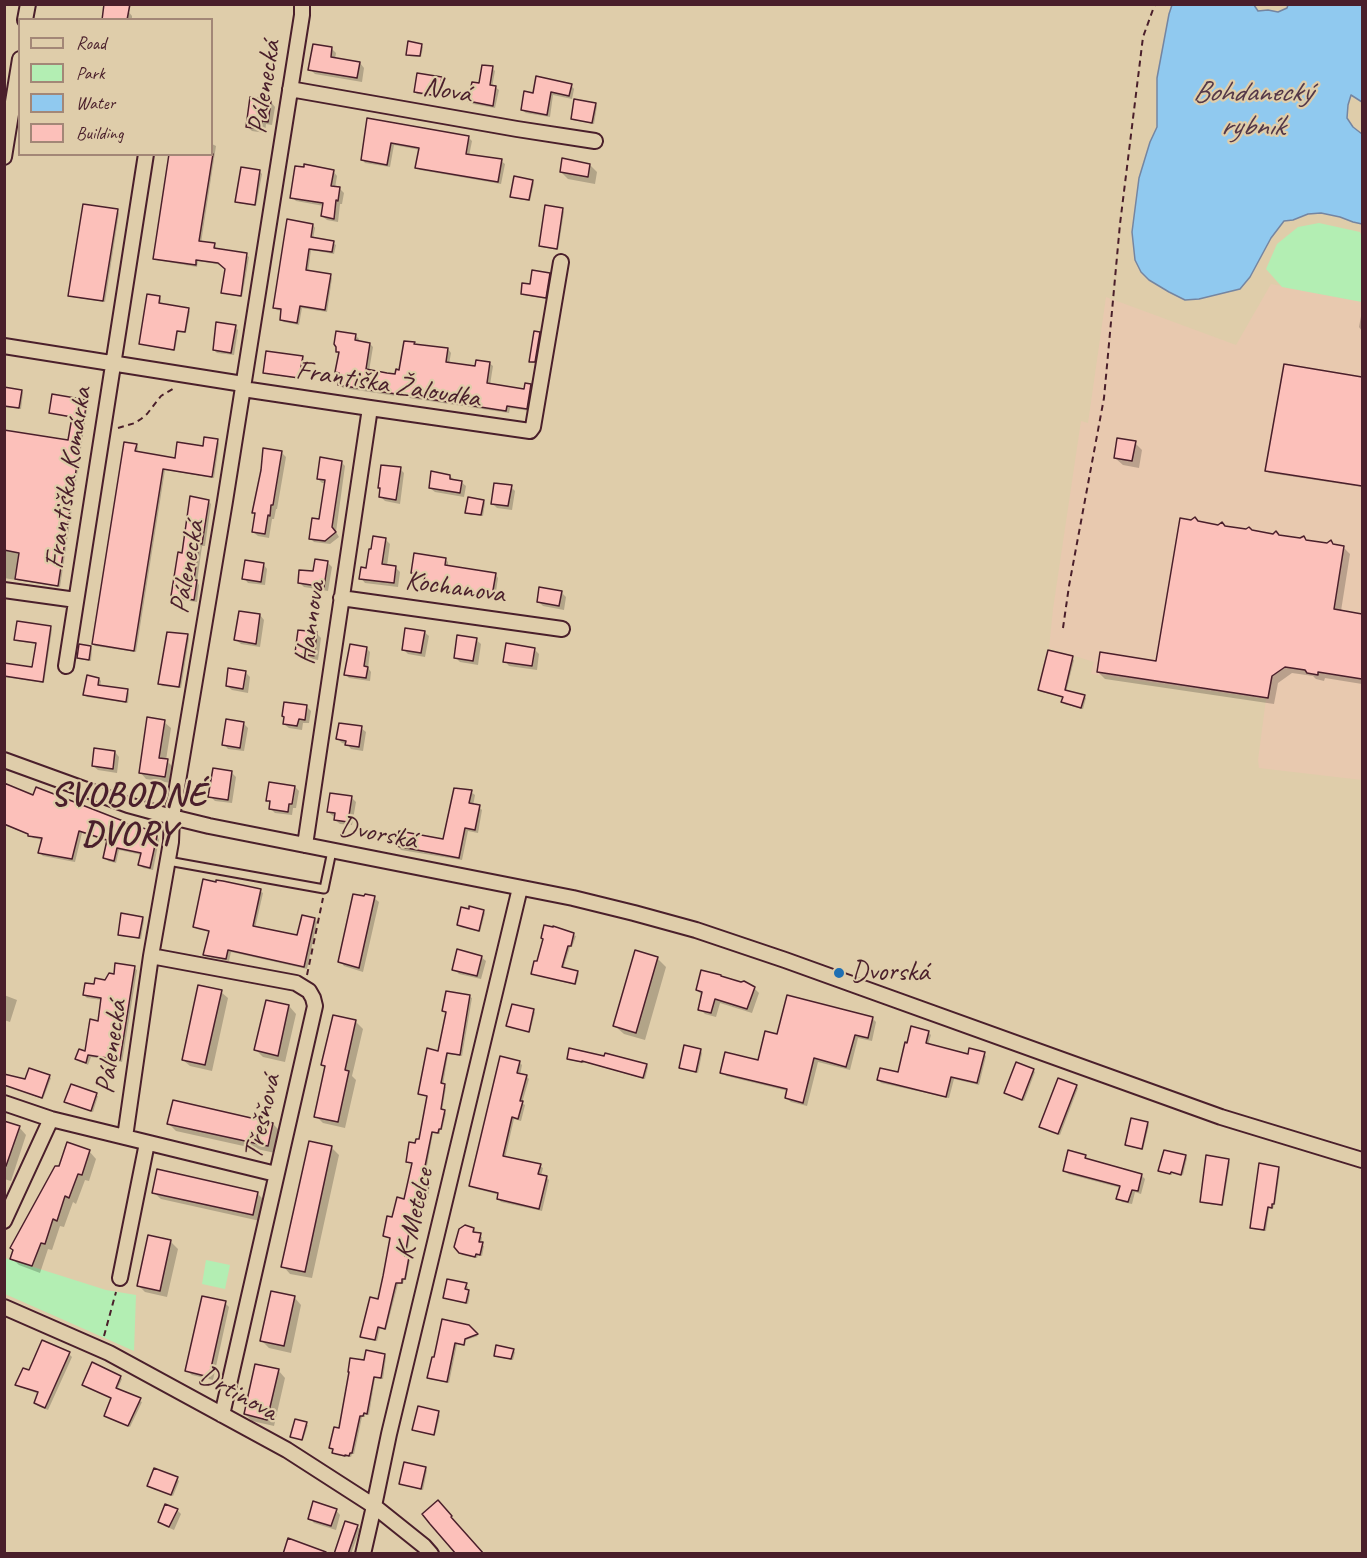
<!DOCTYPE html>
<html>
<head>
<meta charset="utf-8">
<style>
  body { margin:0 }
  #map { position:relative; width:1367px; height:1558px; overflow:hidden; background:#dfcdaa; font-family:Caveat,sans-serif }
  canvas { display:block }
  .frame { position:absolute; inset:0; border:6px solid #4a1f2b; pointer-events:none }
  .legend { position:absolute; left:18px; top:18px; width:195px; height:138px; box-sizing:border-box; background:#dfcdaa; border:2px solid #a38777; margin:0; padding:8px 10px; list-style:none; font-size:18px; color:#4a1f2b }
  .legend li { display:flex; align-items:center; gap:12px; height:30px }
  .legend b { width:30px; border:2px solid #a38777 }
</style>
</head>
<body>
<div id="map">
<canvas width="1367" height="1558"></canvas>
<div class="frame"></div>
<ul class="legend">
<li><b style="height:8px;background:#dfcdaa"></b>Road</li>
<li><b style="height:16px;background:#b3eeb3"></b>Park</li>
<li><b style="height:16px;background:#90c9ef"></b>Water</li>
<li><b style="height:16px;background:#fcc0ba"></b>Building</li>
</ul>
</div>
<script>
const g = document.querySelector('canvas').getContext('2d');
g.lineJoin = 'round';
function fillPath(path, color) { g.fillStyle = color; g.fill(path, 'evenodd'); }
const poly = rows => new Path2D(rows.map(r => 'M' + r).join(''));
function trace(path, color, width, dash) { g.strokeStyle = color; g.lineWidth = width; g.lineCap = dash ? 'butt' : 'round'; g.setLineDash(dash || []); g.stroke(path); }
function write(font, color, halo, rows, align = 'center') {
  g.font = font + ' Caveat,sans-serif'; g.lineWidth = 4.5; g.setLineDash([]); g.textBaseline = 'middle'; g.strokeStyle = halo; g.fillStyle = color; for (const [text, x, y, turn = 0] of rows) {
    g.save(); g.translate(x, y); g.rotate((+turn || 0) * Math.PI / 180); g.textAlign = isNaN(turn) ? turn : align; if (halo) g.strokeText(text, 0, 0); g.fillText(text, 0, 0); g.restore();
  }
}
fillPath(poly([
  [1271,284,1362,302,1362,780,1259,768,1258,760,1266,699,1091,674,1094,662,1049,648,1053,609,1081,421,1088,423,1106,297,1236,345]
]), '#e8c9af');
fillPath(poly([
  [1319,223,1360,232,1362,238,1362,302,1282,287,1266,269,1277,244,1298,227],
  [5,1258,106,1290,136,1295,134,1351,5,1294],
  [206,1260,230,1265,225,1289,202,1284]
]), '#b3eeb3');
const water = poly([
  [1172,5,1254,5,1258,11,1268,10,1278,12,1287,8,1288,5,1362,5,1362,102,1351,95,1348,105,1347,118,1353,127,1362,134,1362,224,1353,222,1340,217,1321,213,1308,214,1293,220,1284,221,1271,238,1250,277,1240,289,1199,299,1185,300,1169,292,1149,280,1141,272,1135,260,1132,232,1139,178,1150,142,1157,127,1157,78,1169,14,1172,5]
]);
fillPath(water, '#90c9ef');
trace(water, '#7485a1', 1.5);
fillPath(poly([
  [128,11,132,16,132,20,103,20],
  [421,45,423,47,421,57,409,56,408,54],
  [331,48,336,53,335,59,360,63,364,68,362,82,315,74,310,69],
  [492,68,495,71,492,87,495,87,499,90,495,108,473,104,470,101],
  [441,78,443,80,440,97,417,94,415,92],
  [571,85,574,89,572,99,553,95,550,117,526,113,522,110,534,94],
  [271,102,275,107,272,125,266,124,265,133,252,131,247,126],
  [595,104,597,106,594,124,574,120,572,118],
  [368,120,469,138,472,141,469,156,501,161,505,164,501,184,420,170,417,167,420,150,394,145,390,167,365,163,362,159],
  [212,144,216,146,201,243,214,245,216,247,216,250,246,255,249,257,242,297,225,294,223,292,227,269,222,265,198,261,197,267,156,260,154,258,212,154],
  [590,165,597,172,595,184,568,179,561,172],
  [333,171,337,176,335,188,340,189,344,193,342,204,340,204,338,222,327,220,322,216,324,206,296,201,292,197],
  [260,172,262,174,256,206,239,203,237,201],
  [532,181,534,183,530,201,513,198,512,197],
  [563,210,564,212,558,250,542,247,540,246],
  [117,211,119,213,105,302,72,297,70,295],
  [313,225,315,228,313,239,333,243,336,245,334,254,311,250,308,272,330,276,332,278,327,312,302,308,299,325,284,322,281,320,283,311,277,310,274,307],
  [549,274,551,276,547,299,524,295,522,294],
  [159,297,161,299,160,305,188,310,190,311,186,333,178,332,175,351,143,345,141,344],
  [1362,311,1362,331,1359,327],
  [235,327,238,330,234,355,217,353,214,350],
  [539,333,541,335,536,363,532,363,530,361],
  [355,335,359,339,358,342,370,344,373,347,369,371,397,376,400,372,414,344,417,346,448,349,451,353,449,364,476,367,489,363,493,366,490,385,526,391,530,386,534,389,530,411,510,408,509,413,343,388,339,384,340,375,337,372,340,354,337,351],
  [302,358,304,360,301,379,266,374,265,372],
  [1285,366,1362,379,1362,487,1269,473,1267,471],
  [4,388,22,391,23,393,21,409,4,407],
  [87,401,88,403,60,587,4,578,4,432,69,442,74,418,53,414,51,412],
  [217,441,219,443,214,478,165,470,136,652,95,646,93,644,136,445,138,447,137,453,176,459],
  [1135,443,1142,450,1139,468,1123,465,1115,458],
  [281,452,286,457,277,509,276,509,274,519,272,519,269,538,258,536,253,532,256,515,254,513],
  [341,462,345,466,336,532,339,537,330,544,314,542,310,538,321,521,326,483,322,483,318,479],
  [400,469,404,473,400,504,385,501,381,497,382,490,379,487],
  [450,476,455,481,461,482,466,486,464,497,435,492,430,488],
  [511,487,515,491,512,510,497,508,492,503],
  [208,501,211,504,205,546,202,546,197,582,199,585,197,602,176,599,173,596,183,555],
  [483,501,485,503,483,516,469,514,467,512],
  [1199,523,1343,547,1350,554,1341,611,1362,615,1362,684,1325,678,1324,681,1316,679,1313,676,1292,673,1278,683,1274,704,1105,679,1098,672,1158,663],
  [385,539,390,544,387,566,395,567,400,572,398,587,365,583,361,578],
  [445,559,448,562,448,567,495,574,498,578,495,598,432,589,425,581,426,577,416,576,413,572],
  [327,562,332,567,328,591,304,587,299,582,315,573],
  [263,564,267,569,265,585,248,583,244,578],
  [561,592,566,597,564,610,543,606,539,602],
  [260,615,264,620,260,647,241,644,236,640],
  [51,628,52,630,44,683,4,677,4,664,33,669,37,644,17,641,15,639],
  [424,632,429,636,425,657,408,654,403,649],
  [317,634,321,638,318,660,301,657,296,653],
  [187,636,189,638,181,688,162,686,160,684],
  [476,640,481,644,478,665,460,662,455,657],
  [91,647,92,649,91,661,80,659,78,657],
  [366,648,370,652,368,668,371,672,370,681,349,678,345,674],
  [534,649,539,654,537,670,509,666,505,661],
  [1072,658,1074,660,1066,692,1084,696,1086,698,1083,709,1064,704,1063,702,1064,697,1041,692,1039,690],
  [246,673,250,677,248,693,232,690,227,686],
  [99,679,101,681,100,687,127,691,129,693,128,703,87,697,85,695],
  [306,706,311,711,309,723,303,723,302,730,289,728,284,724],
  [164,722,171,728,166,760,173,767,171,783,146,779,140,772],
  [244,724,248,728,244,751,228,749,224,744],
  [361,728,366,732,363,751,351,749,347,744,342,743,338,739],
  [115,752,119,757,117,773,98,770,93,766],
  [231,772,236,777,232,803,215,801,210,796],
  [295,787,299,791,296,808,293,808,292,815,275,813,270,808,271,803,268,800],
  [4,789,122,822,125,825,157,836,159,840,153,870,143,868,140,865,142,855,119,850,116,863,108,861,105,858,108,842,82,833,75,862,43,856,40,853,43,840,33,838,30,835,4,825],
  [471,792,475,795,473,806,479,807,482,810,478,833,468,831,462,860,401,850,398,846,445,840],
  [351,797,356,802,352,825,340,824,335,820,336,817,333,816,328,812],
  [260,891,263,893,255,928,298,937,315,919,317,922,307,969,231,952,229,961,208,957,205,954,210,932,197,929,194,926],
  [365,898,374,898,379,902,363,972,344,966,340,961],
  [483,911,485,913,480,932,460,927,459,925],
  [142,918,144,920,141,939,121,936,119,934],
  [554,928,576,936,572,947,570,947,563,969,577,972,579,974,576,985,534,975,532,974],
  [481,957,486,961,481,979,459,974,454,969],
  [657,958,666,967,645,1040,624,1034,615,1026],
  [134,968,137,970,122,1062,91,1057,88,1065,80,1061,77,1059,86,1053,99,1022,102,1000,87,998,84,995,95,986,106,982,115,975],
  [754,988,759,993,752,1013,720,1003,716,1017,705,1014,700,1009,703,996,697,990],
  [221,992,228,998,212,1071,190,1066,183,1060],
  [447,992,470,997,472,998,462,1056,448,1054,443,1085,446,1087,442,1111,446,1113,442,1130,440,1130,440,1134,433,1133,424,1182,430,1185,427,1201,425,1201,424,1204,417,1203,416,1209,415,1209,406,1258,410,1260,406,1280,404,1280,403,1284,398,1284,386,1330,380,1328,377,1341,364,1338,362,1336,379,1300,391,1239,384,1236,393,1219,405,1200,414,1164,407,1161,416,1145,420,1141,428,1096,421,1095,419,1094,440,1052,447,1013,443,1010],
  [4,995,17,1000,10,1022,4,1020],
  [289,1006,296,1014,285,1062,263,1057,256,1050],
  [533,1011,535,1012,530,1032,510,1028,508,1026],
  [872,1018,876,1022,872,1041,858,1038,850,1070,818,1062,807,1106,791,1102,786,1098,788,1091,726,1076,722,1072,759,1061],
  [355,1021,363,1029,352,1076,356,1080,345,1128,323,1123,316,1116,326,1068,323,1065],
  [928,1032,931,1035,928,1045,969,1056,984,1054,986,1056,979,1085,954,1079,949,1098,881,1083,879,1080,899,1074,909,1045],
  [685,1047,701,1051,702,1053,698,1073,682,1069,680,1067],
  [569,1058,647,1065,648,1067,645,1079,584,1062,584,1063,571,1060],
  [519,1062,522,1065,520,1075,526,1076,529,1079,522,1103,525,1105,521,1121,514,1119,505,1158,540,1166,543,1168,541,1176,546,1177,549,1180,542,1211,501,1202,499,1199,500,1195,473,1188,471,1186],
  [1033,1070,1035,1072,1024,1101,1006,1093],
  [4,1075,26,1081,49,1076,51,1078,43,1099,4,1085],
  [1076,1086,1078,1088,1060,1135,1042,1128,1040,1127],
  [96,1095,98,1096,93,1112,68,1103],
  [4,1122,19,1127,26,1135,11,1181,4,1179],
  [1147,1123,1149,1125,1143,1150,1128,1146,1126,1145],
  [169,1124,273,1124,280,1131,275,1153,176,1131],
  [310,1143,332,1148,339,1155,312,1278,290,1274,283,1266],
  [89,1151,96,1159,89,1181,85,1180,76,1204,73,1202,64,1227,60,1226,52,1250,48,1249,40,1273,19,1265,11,1258,14,1250,60,1168],
  [1085,1156,1089,1160,1141,1175,1145,1179,1141,1194,1135,1192,1132,1204,1122,1202,1118,1198,1121,1188,1068,1174,1064,1170],
  [1185,1156,1187,1158,1183,1175,1172,1173,1172,1175,1160,1171],
  [1228,1161,1230,1162,1223,1206,1203,1203,1201,1202],
  [1278,1168,1280,1170,1275,1205,1274,1205,1273,1209,1269,1208,1266,1231,1253,1229,1251,1227],
  [153,1192,257,1193,264,1200,260,1221,161,1199],
  [474,1229,475,1231,475,1234,482,1237,481,1244,484,1246,482,1256,478,1255,477,1258,462,1255,460,1252],
  [149,1237,171,1242,178,1249,167,1297,145,1292,138,1285],
  [466,1285,468,1287,467,1291,470,1293,468,1304,447,1299,445,1297],
  [294,1297,301,1305,291,1353,269,1348,262,1341],
  [225,1303,229,1307,213,1380,192,1375,187,1371],
  [468,1327,478,1336,466,1340,465,1346,457,1344,449,1383,431,1379,429,1378,433,1359],
  [513,1350,515,1352,513,1360,497,1357,495,1355],
  [69,1354,72,1357,48,1410,38,1406,35,1403,39,1394,20,1387,17,1384],
  [385,1355,386,1357,383,1379,375,1378,369,1415,365,1414,365,1417,362,1417,354,1454,352,1454,351,1457,347,1456,347,1457,336,1455,334,1453,335,1450,331,1448,340,1430,365,1362],
  [278,1370,285,1378,274,1426,252,1421,245,1414],
  [120,1377,122,1379,117,1390,142,1402,130,1427,107,1417,113,1399,83,1385],
  [438,1413,440,1415,435,1435,416,1431,414,1429],
  [306,1424,308,1425,303,1440,294,1438],
  [425,1469,427,1470,423,1490,403,1485,401,1483],
  [177,1479,179,1481,173,1496,151,1487],
  [177,1510,181,1514,174,1530,165,1526,160,1522],
  [336,1510,340,1515,336,1530,314,1523,310,1518],
  [357,1527,360,1529,351,1554,336,1554]
]), '#0003');
const building = poly([
  [104,4,130,4,127,20,102,20,104,4],
  [408,41,422,44,420,56,406,55,408,41],
  [313,44,332,47,331,57,360,62,357,78,308,70,313,44],
  [482,65,493,66,490,85,496,86,493,106,468,101,472,82,479,83,482,65],
  [417,73,442,77,438,96,414,92,417,73],
  [536,76,572,84,569,96,551,92,547,115,521,110,524,91,533,93,536,76],
  [250,97,271,101,268,122,262,121,260,129,246,127,250,97],
  [574,99,596,103,592,123,571,119,574,99],
  [367,118,469,136,466,154,502,159,498,182,415,168,419,148,391,143,387,165,361,160,367,118],
  [169,154,213,154,199,241,215,243,214,248,247,253,241,296,221,293,225,269,218,263,196,260,196,265,153,259,169,154],
  [562,158,590,164,588,177,560,172,562,158],
  [304,164,334,170,331,186,340,187,338,201,336,200,334,219,321,216,323,203,290,198,295,166,304,167,304,164],
  [241,167,260,170,255,205,235,202,241,167],
  [514,176,533,180,529,200,510,197,514,176],
  [83,204,118,209,103,301,68,296,83,204],
  [545,205,563,208,557,249,539,246,545,205],
  [287,219,313,224,311,237,334,241,332,252,309,249,306,270,331,274,325,310,300,306,297,323,280,320,281,309,273,308,287,219],
  [532,270,550,273,546,298,521,294,522,283,530,284,532,270],
  [147,294,160,296,159,303,189,308,185,332,177,331,174,350,139,344,147,294],
  [216,322,236,325,231,353,213,350,216,322],
  [336,331,356,334,355,340,370,343,366,369,387,373,395,374,396,369,399,370,404,341,415,342,414,344,448,348,446,362,475,366,476,360,490,362,487,383,524,389,525,383,531,384,527,409,507,406,506,411,338,385,339,373,335,372,339,352,336,352,336,347,334,344,336,331],
  [534,331,540,332,535,362,529,362,534,331],
  [266,351,303,356,299,378,263,373,266,351],
  [1284,364,1362,377,1362,486,1265,471,1284,364],
  [4,387,22,390,19,408,4,406,4,387],
  [52,394,87,400,58,586,15,579,19,553,4,550,4,430,68,440,72,417,49,413,52,394],
  [204,437,218,439,212,477,163,469,134,651,92,644,124,442,137,444,135,451,175,458,177,442,203,446,204,437],
  [1117,438,1136,441,1132,461,1114,458,1117,438],
  [263,448,282,451,273,505,271,505,270,516,268,515,265,534,252,532,255,513,252,513,261,470,263,448],
  [320,457,342,461,332,527,336,532,325,541,309,539,312,518,319,519,325,480,317,479,320,457],
  [381,465,401,467,396,500,379,497,380,488,378,488,381,465],
  [431,471,450,475,450,479,462,481,460,493,429,488,431,471],
  [494,483,512,485,508,506,491,504,494,483],
  [190,496,209,500,202,544,199,543,194,580,197,580,194,600,171,596,178,552,182,553,190,496],
  [468,497,484,500,481,515,465,513,468,497],
  [1195,517,1198,521,1218,525,1222,522,1225,526,1246,529,1249,527,1252,530,1273,534,1276,531,1279,535,1300,538,1304,536,1306,540,1327,543,1331,540,1333,544,1344,546,1334,609,1362,614,1362,679,1318,672,1318,675,1307,673,1305,670,1285,667,1272,676,1268,698,1097,672,1100,652,1156,661,1180,518,1191,520,1195,517],
  [373,536,386,538,382,564,396,566,394,583,359,579,361,567,366,568,369,549,371,549,373,536],
  [414,553,446,558,445,565,496,573,492,596,427,586,428,582,424,582,425,575,411,573,414,553],
  [315,559,328,561,324,587,298,583,299,570,313,571,315,559],
  [245,560,264,563,261,582,242,579,245,560],
  [539,587,562,591,559,606,537,602,539,587],
  [239,611,260,614,256,644,234,640,239,611],
  [17,621,51,626,43,682,4,676,4,663,32,667,36,643,14,640,17,621],
  [405,628,425,631,421,653,402,650,405,628],
  [298,630,317,632,314,656,295,653,298,630],
  [167,632,188,634,179,687,158,684,167,632],
  [457,635,477,638,473,661,454,658,457,635],
  [506,643,535,648,532,666,503,662,506,643],
  [79,644,91,646,89,660,77,658,79,644],
  [350,644,367,647,364,666,368,667,366,678,344,675,350,644],
  [1048,650,1073,656,1065,690,1085,695,1081,708,1061,702,1063,697,1038,690,1048,650],
  [228,668,246,671,243,689,226,686,228,668],
  [87,675,99,678,98,685,128,689,126,702,83,695,87,675],
  [284,702,307,705,305,720,299,719,297,726,283,724,284,717,282,716,284,702],
  [147,717,165,720,159,758,168,759,165,777,139,773,147,717],
  [226,719,244,722,240,748,222,745,226,719],
  [339,723,362,726,359,747,345,745,346,741,336,739,339,723],
  [94,748,115,751,113,769,92,766,94,748],
  [213,768,232,771,228,800,208,797,213,768],
  [269,782,295,786,292,804,289,804,288,812,269,809,270,801,266,801,269,782],
  [4,783,33,795,36,787,123,821,123,823,154,831,157,836,150,868,138,865,141,853,117,848,114,861,103,858,107,840,79,831,72,859,38,853,42,838,28,836,28,834,4,824,4,783],
  [454,788,472,790,469,803,480,805,475,830,465,828,459,858,396,846,399,831,443,839,454,788],
  [330,793,352,796,348,822,334,820,335,813,327,812,330,793],
  [203,879,216,882,216,880,223,881,261,889,253,926,297,935,302,915,315,918,304,967,228,950,226,959,203,955,209,931,193,927,203,879],
  [353,894,364,896,365,894,375,896,359,968,338,962,353,894],
  [469,906,484,910,479,931,457,925,461,907,469,909,469,906],
  [121,913,143,917,139,938,118,935,121,913],
  [544,925,553,927,553,926,574,933,571,946,568,946,562,967,578,971,575,984,531,974,534,961,537,961,543,939,541,938,544,925],
  [457,949,482,956,477,976,452,970,457,949],
  [635,950,658,957,636,1033,613,1026,635,950],
  [115,963,135,966,120,1060,88,1055,86,1063,75,1059,79,1049,85,1051,90,1019,98,1021,101,998,83,995,85,983,94,984,95,978,105,980,109,973,114,974,115,963],
  [701,970,721,975,721,976,741,982,744,981,755,987,747,1009,715,999,711,1013,698,1010,702,992,696,990,701,970],
  [198,985,222,990,205,1065,182,1060,198,985],
  [446,991,470,995,460,1055,447,1053,441,1083,445,1084,441,1109,445,1110,441,1129,439,1129,438,1133,432,1132,422,1181,429,1182,426,1200,423,1200,423,1203,416,1202,415,1208,413,1208,405,1256,409,1257,405,1279,402,1279,402,1283,396,1283,385,1329,378,1327,375,1340,360,1337,370,1297,378,1299,383,1276,390,1238,383,1236,387,1216,392,1217,397,1197,404,1199,412,1163,406,1162,409,1142,415,1143,416,1139,419,1139,427,1096,418,1094,427,1048,438,1051,446,1012,442,1011,446,991],
  [787,995,873,1017,868,1038,855,1035,846,1067,814,1058,803,1103,785,1098,787,1089,720,1073,725,1052,758,1060,765,1031,777,1034,787,995],
  [266,1000,289,1005,278,1056,254,1050,266,1000],
  [512,1004,534,1009,529,1032,506,1026,512,1004],
  [333,1015,356,1020,345,1070,349,1071,338,1122,314,1117,325,1066,321,1065,333,1015],
  [911,1026,929,1031,926,1043,968,1054,969,1048,985,1052,977,1083,951,1077,946,1097,877,1080,880,1068,898,1072,905,1042,907,1043,911,1026],
  [684,1045,701,1049,696,1072,679,1068,684,1045],
  [569,1048,604,1056,605,1053,647,1064,643,1078,582,1061,582,1062,567,1059,569,1048],
  [500,1056,520,1061,517,1073,527,1075,520,1101,523,1101,518,1119,512,1117,503,1156,541,1164,538,1174,547,1176,539,1209,497,1199,498,1193,469,1186,500,1056],
  [1016,1062,1034,1069,1022,1100,1004,1093,1016,1062],
  [29,1068,50,1075,42,1098,4,1085,4,1074,25,1079,29,1068],
  [1058,1078,1077,1085,1058,1134,1039,1127,1058,1078],
  [71,1084,97,1093,91,1111,64,1102,71,1084],
  [173,1100,273,1123,268,1146,167,1124,173,1100],
  [1131,1118,1148,1122,1142,1149,1125,1145,1131,1118],
  [4,1121,20,1126,6,1166,4,1166,4,1121],
  [309,1141,332,1146,305,1272,281,1267,309,1141],
  [67,1142,90,1150,82,1175,78,1174,69,1198,65,1196,57,1221,53,1219,45,1244,41,1243,32,1266,10,1259,13,1250,10,1248,55,1166,59,1166,67,1142],
  [1068,1150,1086,1155,1085,1158,1142,1174,1138,1191,1132,1190,1128,1202,1116,1199,1120,1186,1063,1171,1068,1150],
  [1164,1150,1186,1155,1181,1175,1171,1172,1170,1174,1158,1171,1164,1150],
  [1206,1155,1229,1159,1222,1205,1200,1202,1206,1155],
  [1259,1163,1279,1167,1274,1204,1272,1204,1272,1208,1268,1207,1264,1230,1250,1228,1259,1163],
  [157,1169,258,1192,253,1215,152,1193,157,1169],
  [465,1225,474,1228,473,1232,481,1233,479,1242,483,1242,480,1255,476,1254,475,1257,459,1253,454,1247,459,1229,465,1225],
  [148,1235,171,1240,160,1291,137,1286,148,1235],
  [447,1279,467,1283,465,1289,469,1290,466,1303,443,1298,447,1279],
  [271,1291,295,1296,284,1346,260,1341,271,1291],
  [202,1296,226,1301,209,1377,185,1371,202,1296],
  [442,1319,469,1325,478,1334,465,1339,464,1345,455,1343,447,1382,427,1378,432,1357,434,1357,442,1319],
  [42,1340,70,1352,45,1408,34,1403,38,1392,15,1385,23,1368,29,1370,42,1340],
  [496,1345,514,1349,511,1359,494,1356,496,1345],
  [366,1350,385,1354,381,1378,374,1377,367,1414,364,1413,363,1416,360,1416,352,1453,350,1453,349,1456,345,1455,345,1456,332,1453,333,1449,329,1448,334,1427,339,1428,349,1372,348,1372,350,1358,364,1360,366,1350],
  [92,1362,121,1376,116,1388,141,1398,128,1426,104,1416,111,1398,82,1385,92,1362],
  [255,1364,279,1369,267,1420,244,1414,255,1364],
  [418,1406,439,1411,434,1435,412,1430,418,1406],
  [295,1419,307,1422,302,1440,290,1437,295,1419],
  [404,1462,426,1467,421,1489,399,1484,404,1462],
  [154,1468,178,1477,171,1495,147,1486,154,1468],
  [438,1500,452,1516,451,1517,484,1554,456,1554,430,1524,422,1514,438,1500],
  [313,1501,337,1509,331,1526,308,1519,313,1501],
  [165,1504,178,1509,169,1527,158,1522,165,1504],
  [345,1521,358,1525,348,1554,334,1554,345,1521],
  [288,1538,326,1552,326,1554,283,1554,288,1538]
]);
fillPath(building, '#fcc0ba');
trace(building, '#4a1f2b', 1.5);
const service = poly([
  [168,861,324,889,332,851]
]);
const minor = poly([
  [25,20,28,4],
  [290,89,517,129,595,141],
  [4,157,20,59],
  [4,346,243,384],
  [243,389,370,408,530,431,533,427,561,262],
  [4,590,76,600],
  [341,598,562,629],
  [66,666,146,154],
  [4,760,128,805,172,817,209,826,573,898,634,913,696,930,785,960,1221,1117,1362,1160],
  [305,845,370,408],
  [151,956,296,983,309,991,313,998,315,1006,222,1415],
  [4,1103,51,1119,276,1174],
  [125,1137,151,956,171,842,172,817,225,501,302,15,302,4],
  [4,1221,51,1119],
  [120,1278,147,1143],
  [4,1307,109,1353,287,1450,374,1506,424,1546,431,1554],
  [363,1554,374,1506,389,1434,520,888]
]);
trace(service, '#4a1f2b', 11);
trace(minor, '#4a1f2b', 18);
trace(poly([
  [118,428,135,423,141,419,147,414,161,396,176,387],
  [1063,628,1069,586,1104,398,1120,224,1143,37,1155,4],
  [307,975,323,898],
  [104,1336,116,1292]
]), '#4a1f2b', 2, [6, 4.5]);
trace(service, '#dfcdaa', 7);
trace(minor, '#dfcdaa', 14);
for (const [x, y, r, color] of [
  [839,973,6,"#1f6fb2"]
]) { const dot = new Path2D(); dot.arc(x, y, r, 0, 2 * Math.PI); g.fillStyle = color; g.fill(dot); trace(dot, '#dfcdaa', 2); }
write('28px', '#4a1f2b', '#dfcdaa', [
  ["Pálenecká",265,87,-81],
  ["Nová",447,91,10],
  ["Františka Žaloudka",388,385,9],
  ["Františka Komárka",69,478,-81],
  ["Pálenecká",188,567,-80],
  ["Kochanova",455,588,8],
  ["Hannova",311,623,-82],
  ["Dvorská",378,834,11],
  ["Pálenecká",112,1047,-82],
  ["Třešňová",263,1117,-77],
  ["K Metelce",415,1214,-77],
  ["Drtinova",238,1394,29]
]);
write('28px', '#4a1f2b', '#dfcdaa', [
  ["Dvorská",851,973]
], 'left');
write('italic 30px', '#543848', '#dfcdaa', [
  ["Bohdanecký",1252,93],
  ["rybník",1252,127]
]);
g.letterSpacing = '1.5px';
write('bold 34px', '#4a1f2b', '#dfcdaa', [
  ["SVOBODNÉ",129,796],
  ["DVORY",129,835]
]);
g.letterSpacing = '0px';
</script>
</body>
</html>
